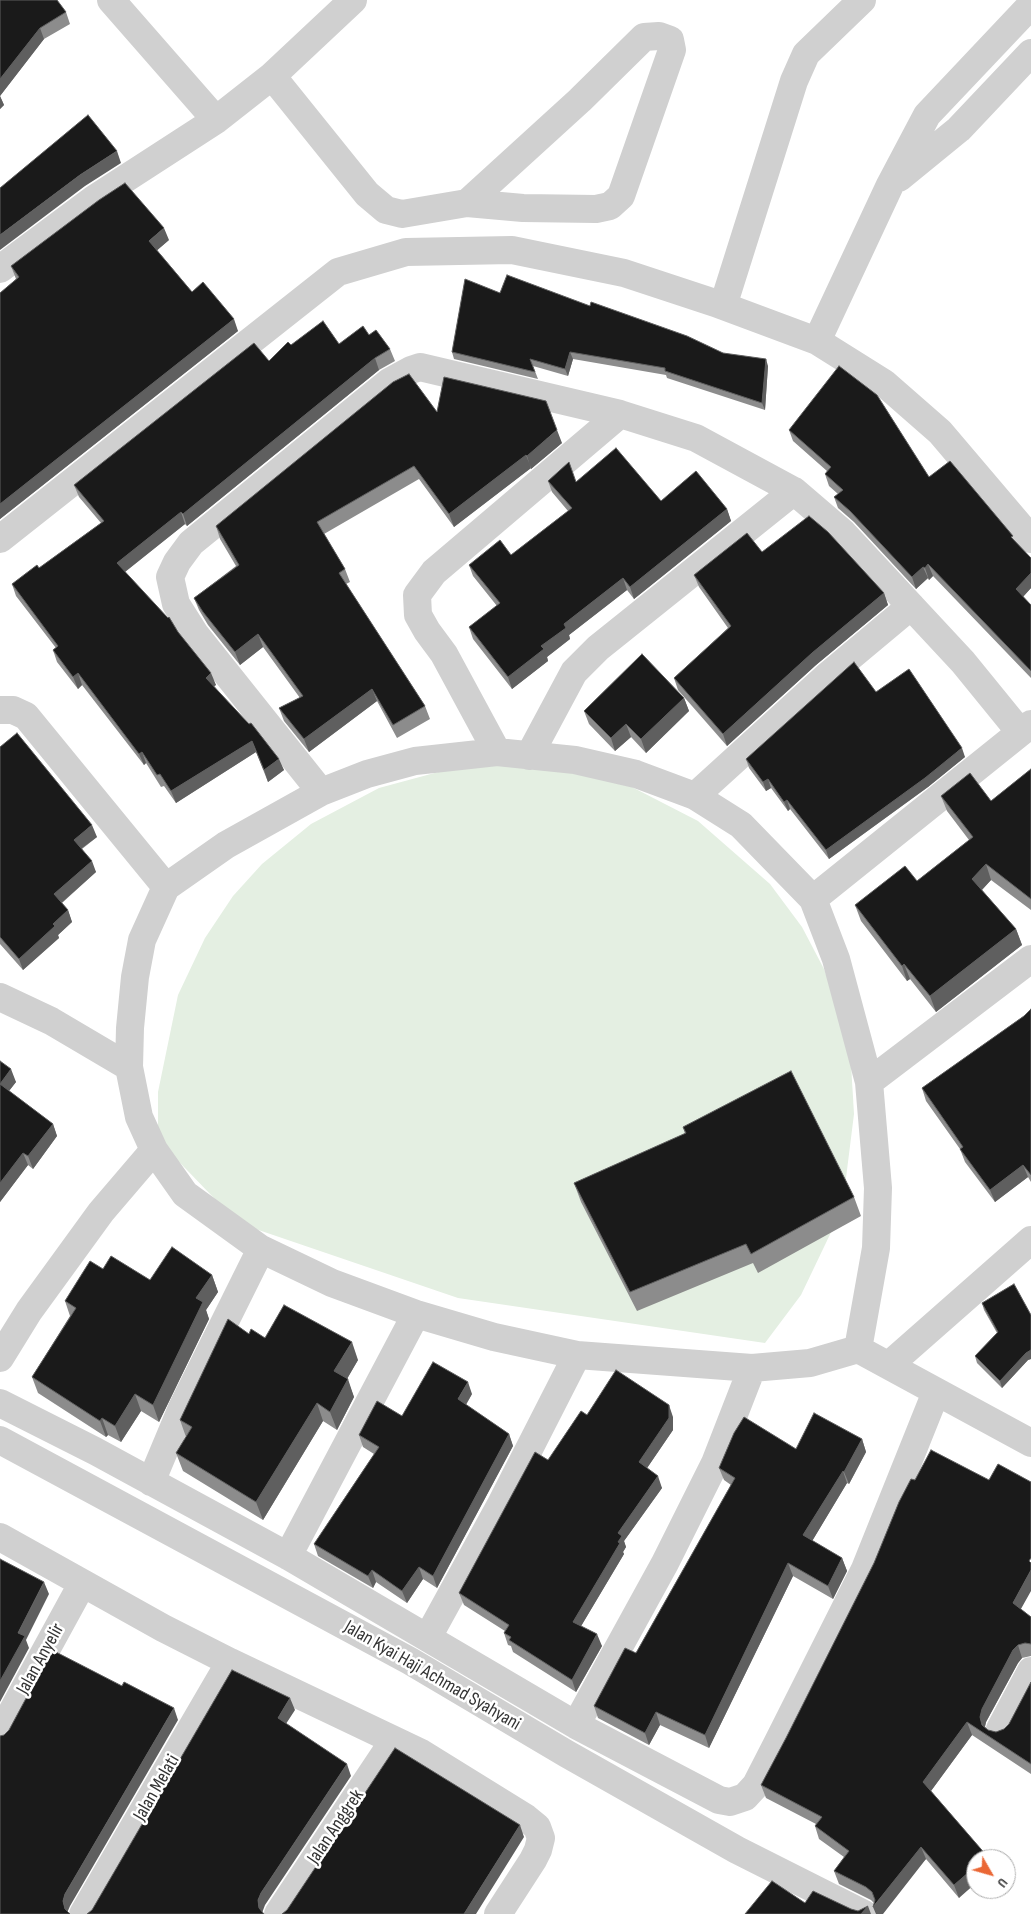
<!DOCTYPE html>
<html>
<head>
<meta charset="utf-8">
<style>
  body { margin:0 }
  #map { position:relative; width:1031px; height:1914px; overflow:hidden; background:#fff; font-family:"Sofia Sans Condensed",sans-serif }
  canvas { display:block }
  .north { position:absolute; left:966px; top:1849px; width:50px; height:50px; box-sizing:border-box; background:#fff; border:1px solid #adadad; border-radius:50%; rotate:128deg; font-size:14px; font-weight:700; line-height:20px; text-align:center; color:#333 }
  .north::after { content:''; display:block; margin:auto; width:18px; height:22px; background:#ea6735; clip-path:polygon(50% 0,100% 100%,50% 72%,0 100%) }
</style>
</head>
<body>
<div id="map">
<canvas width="1031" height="1914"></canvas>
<div class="north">U</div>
</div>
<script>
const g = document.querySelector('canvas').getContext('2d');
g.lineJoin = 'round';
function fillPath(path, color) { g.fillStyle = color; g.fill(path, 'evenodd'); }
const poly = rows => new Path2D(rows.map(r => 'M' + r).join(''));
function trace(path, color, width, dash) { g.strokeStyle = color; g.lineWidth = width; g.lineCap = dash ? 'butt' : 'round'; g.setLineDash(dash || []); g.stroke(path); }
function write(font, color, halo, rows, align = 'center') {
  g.font = font + ' "Sofia Sans Condensed",sans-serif'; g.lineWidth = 5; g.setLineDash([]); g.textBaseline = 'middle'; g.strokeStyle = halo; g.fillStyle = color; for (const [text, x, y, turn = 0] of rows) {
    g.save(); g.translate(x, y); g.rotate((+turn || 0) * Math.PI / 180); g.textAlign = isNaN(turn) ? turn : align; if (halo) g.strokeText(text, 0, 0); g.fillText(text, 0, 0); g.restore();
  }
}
fillPath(poly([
  [518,764,564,768,628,785,698,821,770,884,802,927,824,969,839,1010,851,1064,854,1114,845,1186,835,1224,801,1295,765,1343,458,1298,238,1223,158,1140,158,1092,178,995,205,938,233,896,262,864,311,824,379,788,453,768]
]), '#e4efe2');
trace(poly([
  [111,0,216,120],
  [272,76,367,194,386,210,402,214,467,203,523,208,596,209,610,206,621,196,672,50,670,40,659,36,644,37,580,100,467,203],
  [899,178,959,129,1031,53],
  [0,269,94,199,216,120,272,76,353,0],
  [723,306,794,81,806,54,862,0],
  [817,341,890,185,927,115,1031,5],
  [0,539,338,272,406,252,512,250,624,273,715,303,817,341,884,383,940,432,1031,539],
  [0,710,13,710,26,716,166,887],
  [497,752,444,654,427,631,418,615,417,595,434,572,620,414],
  [529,756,574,672,598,648,794,491],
  [321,792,195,634,176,604,170,577,177,562,191,543,389,382,411,370,420,367,620,414,696,438,794,491,843,533,963,662,1020,732],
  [695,796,826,677,911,606],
  [813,899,1031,724],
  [0,997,51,1021,129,1067],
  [869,1082,1031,959],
  [858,1349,876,1248,878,1188,869,1082,836,959,813,899,741,825,695,796,636,774,575,760,497,752,415,761,367,774,321,792,226,845,166,887,142,940,135,977,130,1028,129,1067,139,1117,154,1150,185,1194,261,1249,332,1283,416,1314,494,1337,577,1355,752,1368,810,1363,858,1349,1031,1443],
  [0,1358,29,1311,101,1212,154,1150],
  [889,1365,1031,1240],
  [0,1403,95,1451,288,1556,576,1725,719,1800,730,1802,745,1797,756,1785,777,1744,865,1569,936,1392],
  [0,1440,410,1661,567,1754,737,1850,864,1914],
  [151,1482,182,1408,261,1249],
  [0,1537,163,1628,230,1662,421,1753,526,1818,537,1827,541,1838,538,1850,533,1860,498,1914],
  [288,1556,416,1314],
  [428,1637,500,1506,577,1355],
  [576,1725,665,1563,715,1463,752,1368],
  [1000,1729,1031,1671],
  [0,1734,82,1584],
  [83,1914,230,1662],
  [278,1914,394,1740]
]), '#d0d0d0', 28);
fillPath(poly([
  [0,0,66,12,70,24,44,39,0,96,4,105,0,109],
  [169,240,157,250,192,292,238,331,0,519,0,293,16,279,11,266],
  [500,293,590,306,723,353,768,366,765,410,667,378,666,375,573,359,568,376,533,366,538,379,454,359,452,352],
  [369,335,390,349,395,361,379,370,187,526,185,524,125,572,178,632,216,685,214,686,284,770,268,782,256,752,176,803,164,786,161,787,146,763,144,765,82,685,78,689,57,662,53,650,56,648,16,596,12,584,39,568,101,523,79,497,74,485,269,361,291,345,339,344],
  [437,412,562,443,531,469,531,468,454,527,419,479,324,534,345,569,350,582,346,584,425,706,430,719,397,738,377,701,309,752,284,721,279,708,300,698,263,647,240,665,208,625,199,610,194,598,236,566,220,539,216,526],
  [789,430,929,477,1015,542,1031,558,1031,588,1023,597,1031,605,1031,678,933,576,929,580,928,578,916,589,854,522,838,508,834,497,838,494,829,486,825,474,827,471,793,441],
  [548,481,576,482,661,501,727,509,731,521,634,599,627,590,569,635,570,639,547,657,548,661,512,689,473,639,469,627,497,606,473,576,469,565,511,555,568,511,552,492],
  [762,552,884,593,888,605,816,665,727,746,678,690,674,678,728,628,699,587,694,575],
  [876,692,965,757,928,787,829,859,790,809,788,811,771,788,766,791,749,768,746,759],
  [684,698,689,711,646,753,631,737,615,751,589,724,584,711],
  [0,747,97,837,82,849,96,872,62,903,68,910,72,922,58,935,59,938,23,970,0,944],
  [1031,769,1031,910,991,880,982,890,1016,929,1022,945,936,1012,910,979,907,981,861,921,855,905,917,881,969,840,947,811,941,796,991,801],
  [1031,1009,1031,1182,1028,1177,995,1202,965,1162,960,1149,926,1101,922,1088,1024,1016],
  [0,1061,16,1082,9,1091,53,1124,57,1136,33,1169,28,1165,0,1202],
  [683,1127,854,1197,861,1216,758,1273,753,1263,637,1311,581,1202,574,1183,685,1134],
  [103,1269,150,1280,212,1275,218,1292,206,1310,209,1319,159,1422,141,1411,121,1442,108,1435,106,1437,38,1393,32,1377,70,1316,65,1301],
  [982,1303,1031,1315,1031,1359,1028,1360,1002,1388,977,1363,975,1356,997,1333,984,1310],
  [249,1334,358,1360,347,1379,354,1397,337,1430,323,1421,263,1520,183,1471,176,1453,186,1437,180,1420],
  [472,1394,466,1405,509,1434,513,1446,437,1588,423,1579,407,1603,376,1582,373,1588,318,1556,314,1544,374,1454,363,1447,359,1435,402,1416],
  [587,1415,673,1417,673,1430,647,1468,662,1488,624,1541,626,1547,623,1552,624,1554,581,1626,602,1646,576,1692,513,1652,511,1646,508,1645,504,1633,505,1631,464,1605,459,1593],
  [862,1439,866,1452,849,1484,847,1483,812,1541,842,1558,847,1571,833,1599,793,1576,709,1748,660,1725,649,1745,598,1718,594,1706,636,1653,731,1485,724,1480,719,1468,796,1449],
  [1021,1609,1031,1617,1031,1656,1022,1658,1018,1663,986,1722,985,1727,988,1730,996,1732,1004,1729,1009,1724,1031,1682,1031,1774,972,1735,931,1791,987,1856,988,1859,976,1859,959,1898,926,1859,874,1903,871,1900,839,1884,834,1871,844,1857,819,1839,815,1826,816,1824,766,1798,761,1785]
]), '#8c8c8c');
fillPath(poly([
  [40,28,44,39,0,96,4,105,0,109,0,79],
  [117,151,121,163,85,186,0,250,0,235,80,175],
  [164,228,169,240,154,253,149,241],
  [234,319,238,331,0,519,0,504],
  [570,352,573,359,568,376,565,369],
  [375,358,379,370,187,526,183,514],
  [766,359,768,366,765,410,762,403],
  [557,430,562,443,531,469,527,456],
  [526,455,531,468,454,527,449,514],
  [727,509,731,521,634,599,630,587],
  [181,512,185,524,121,575,117,563],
  [928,564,933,576,929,580,925,568],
  [923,567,928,578,916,589,912,577],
  [1031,573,1031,588,1020,600,1016,589],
  [623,578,627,590,569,635,570,639,547,657,548,661,512,689,508,677,564,624],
  [884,593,888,605,816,665,727,746,723,734,812,653],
  [258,634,263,647,240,665,235,652],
  [78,673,82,685,78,689,73,677],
  [211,673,216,685,210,689,206,678],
  [372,689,377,701,309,752,304,739],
  [684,698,689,711,646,753,641,739],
  [626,724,631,737,615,751,611,738],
  [252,741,256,752,176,803,171,791],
  [962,748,965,757,928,787,829,859,826,850],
  [142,752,146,763,144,765,139,754],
  [279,759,284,770,268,782,264,770],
  [768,779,771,788,766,791,763,782],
  [787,800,790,809,788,811,784,802],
  [92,825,97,837,78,851,74,840],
  [92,861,96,872,59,905,54,894],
  [986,864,991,880,978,894,972,879],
  [68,910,72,922,58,935,59,938,23,970,19,959,53,924],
  [1016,929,1022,945,936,1012,930,996],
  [904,964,910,979,907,981,902,966],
  [11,1069,16,1082,5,1096,0,1084],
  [53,1124,57,1136,33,1169,28,1156],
  [23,1153,28,1165,0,1202,0,1183],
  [1023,1165,1028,1177,995,1202,990,1190],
  [212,1275,218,1292,206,1310,209,1319,159,1422,153,1405,196,1298],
  [352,1342,358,1360,341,1389,334,1371],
  [1031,1350,1031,1359,1028,1360,1002,1388,1000,1381,1026,1353],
  [348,1379,354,1397,337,1430,330,1412],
  [468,1382,472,1394,462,1411,458,1399],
  [135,1394,141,1411,121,1442,115,1426],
  [317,1403,323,1421,263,1520,256,1502],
  [669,1405,673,1417,673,1430,643,1474,639,1462],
  [102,1418,108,1435,106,1437,100,1421],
  [509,1434,513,1446,437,1588,433,1576],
  [862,1439,866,1452,849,1484,844,1472],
  [843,1471,847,1483,808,1548,803,1535],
  [658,1476,662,1488,624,1541,626,1547,623,1552,624,1554,577,1633,573,1622,618,1542,618,1533],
  [842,1558,847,1571,833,1599,828,1586],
  [788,1563,793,1576,709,1748,705,1735],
  [419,1567,423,1579,407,1603,402,1591],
  [372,1570,376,1582,373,1588,368,1576],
  [1031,1570,1031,1591,1017,1616,1013,1603],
  [44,1582,49,1594,26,1640,29,1648,0,1702,0,1681,18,1633],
  [597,1634,602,1646,576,1692,572,1680],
  [1018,1645,1022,1658,1018,1663,986,1722,984,1730,987,1738,980,1717,982,1709,1013,1650],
  [290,1698,295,1710,282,1730,278,1718],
  [174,1708,178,1720,70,1906,67,1913,65,1909,63,1901,65,1894],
  [656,1712,660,1725,649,1745,645,1733],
  [967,1722,972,1735,928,1795,923,1782],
  [347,1764,351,1776,265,1905,262,1913,259,1908,258,1900,261,1893],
  [520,1825,524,1837,476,1914,464,1914],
  [921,1847,926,1859,883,1914,876,1914,873,1907],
  [976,1866,976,1883,959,1898,954,1885],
  [868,1906,871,1914,861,1914]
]), '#5f5f5f');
const building = poly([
  [0,0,57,0,66,12,40,28,0,79,0,0],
  [88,115,117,151,80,175,0,235,0,188,88,115],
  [125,183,164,228,149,241,192,292,203,282,234,319,0,504,0,293,19,277,11,266,99,200,125,183],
  [507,275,590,306,591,302,687,336,723,353,766,359,762,403,665,371,665,368,570,352,565,369,530,359,535,372,452,352,465,279,500,293,507,275],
  [323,321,339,344,363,326,369,335,376,330,390,349,375,358,183,514,181,512,117,563,168,618,169,617,178,632,211,673,206,678,249,724,251,723,279,759,264,770,252,741,171,791,160,774,157,775,142,752,139,754,78,673,73,677,53,650,58,646,12,584,37,565,39,568,104,521,74,485,254,343,269,361,288,342,291,345,323,321],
  [839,366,877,395,929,477,950,461,1013,536,1011,537,1031,558,1031,573,1016,589,1031,605,1031,671,928,564,925,568,923,567,912,577,850,511,834,497,843,490,825,474,831,467,789,430,839,366],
  [409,374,437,412,444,377,546,401,557,430,527,456,526,455,449,514,414,466,317,522,345,569,339,573,425,706,393,725,372,689,304,739,279,708,303,696,258,634,235,652,203,612,194,598,239,565,216,526,393,382,409,374],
  [616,448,661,501,696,471,727,509,630,587,623,578,564,624,566,628,541,646,544,649,508,677,469,627,500,603,469,565,500,540,511,555,572,508,548,481,569,462,576,482,616,448],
  [809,516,828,532,884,593,812,653,723,734,674,678,731,626,694,575,747,533,762,552,809,516],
  [642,654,684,698,641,739,626,724,611,738,584,711,642,654],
  [854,662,876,692,909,669,962,748,925,778,826,850,787,800,784,802,768,779,763,782,746,759,854,662],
  [17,733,92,825,74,840,92,861,54,894,68,910,53,924,55,926,19,959,0,937,0,747,17,733],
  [1031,769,1031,899,986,864,972,879,1016,929,930,996,904,964,902,966,855,905,905,866,917,881,973,837,941,796,970,773,991,801,1031,769],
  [1031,1009,1031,1175,1023,1165,990,1190,960,1149,963,1147,922,1088,1024,1016,1031,1009],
  [0,1061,11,1069,0,1084,0,1061],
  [791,1071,854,1197,751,1254,746,1244,630,1292,574,1183,686,1133,683,1127,791,1071],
  [0,1084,53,1124,28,1156,23,1153,0,1183,0,1084],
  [172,1247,212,1275,196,1298,203,1302,153,1405,135,1394,115,1426,102,1418,100,1421,32,1377,76,1308,65,1301,90,1261,103,1269,111,1256,150,1280,172,1247],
  [1014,1284,1031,1315,1031,1350,1026,1353,1000,1381,975,1356,998,1332,982,1303,1014,1284],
  [284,1305,352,1342,334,1371,348,1379,330,1412,317,1403,256,1502,176,1453,192,1427,180,1420,228,1319,249,1334,251,1329,265,1338,284,1305],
  [433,1362,468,1382,458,1399,509,1434,433,1576,419,1567,402,1591,372,1570,368,1576,314,1544,379,1447,359,1435,377,1401,402,1416,433,1362],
  [616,1370,669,1405,669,1418,639,1462,658,1476,618,1533,622,1536,618,1542,620,1543,573,1622,597,1634,572,1680,509,1640,511,1637,504,1633,509,1625,459,1593,535,1452,548,1460,581,1411,587,1415,616,1370],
  [814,1413,862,1439,844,1472,843,1471,803,1535,842,1558,828,1586,788,1563,705,1735,656,1712,645,1733,594,1706,625,1648,636,1653,735,1478,719,1468,734,1433,744,1417,796,1449,814,1413],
  [931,1450,989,1480,998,1464,1031,1482,1031,1558,1029,1561,1031,1563,1031,1570,1013,1603,1031,1617,1031,1644,1025,1643,1018,1645,1013,1650,982,1709,980,1717,982,1725,988,1730,996,1732,1004,1729,1009,1724,1031,1682,1031,1764,967,1722,923,1782,987,1856,984,1859,976,1859,976,1866,954,1885,921,1847,873,1907,875,1900,872,1892,866,1887,834,1871,849,1851,815,1826,822,1817,761,1785,786,1738,874,1563,899,1502,911,1479,915,1480,931,1450],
  [0,1559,44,1582,18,1633,25,1636,0,1681,0,1559],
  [52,1650,122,1686,124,1682,174,1708,65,1894,63,1901,65,1909,70,1914,0,1914,0,1736,4,1735,9,1730,52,1650],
  [232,1670,290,1698,278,1718,347,1764,261,1893,258,1900,259,1908,264,1914,87,1914,92,1910,232,1670],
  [395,1748,520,1825,464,1914,282,1914,287,1910,395,1748],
  [772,1881,805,1903,813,1891,851,1909,858,1911,868,1906,861,1914,745,1914,772,1881]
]);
fillPath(building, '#1a1a1a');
trace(building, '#5f5f5f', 1);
write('19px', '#333', '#fff', [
  ["Jalan Anyelir",41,1659,-61],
  ["Jalan Kyai Haji Achmad Syahyani",432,1676,30],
  ["Jalan Melati",157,1788,-60],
  ["Jalan Anggrek",336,1827,-56]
]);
</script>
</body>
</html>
